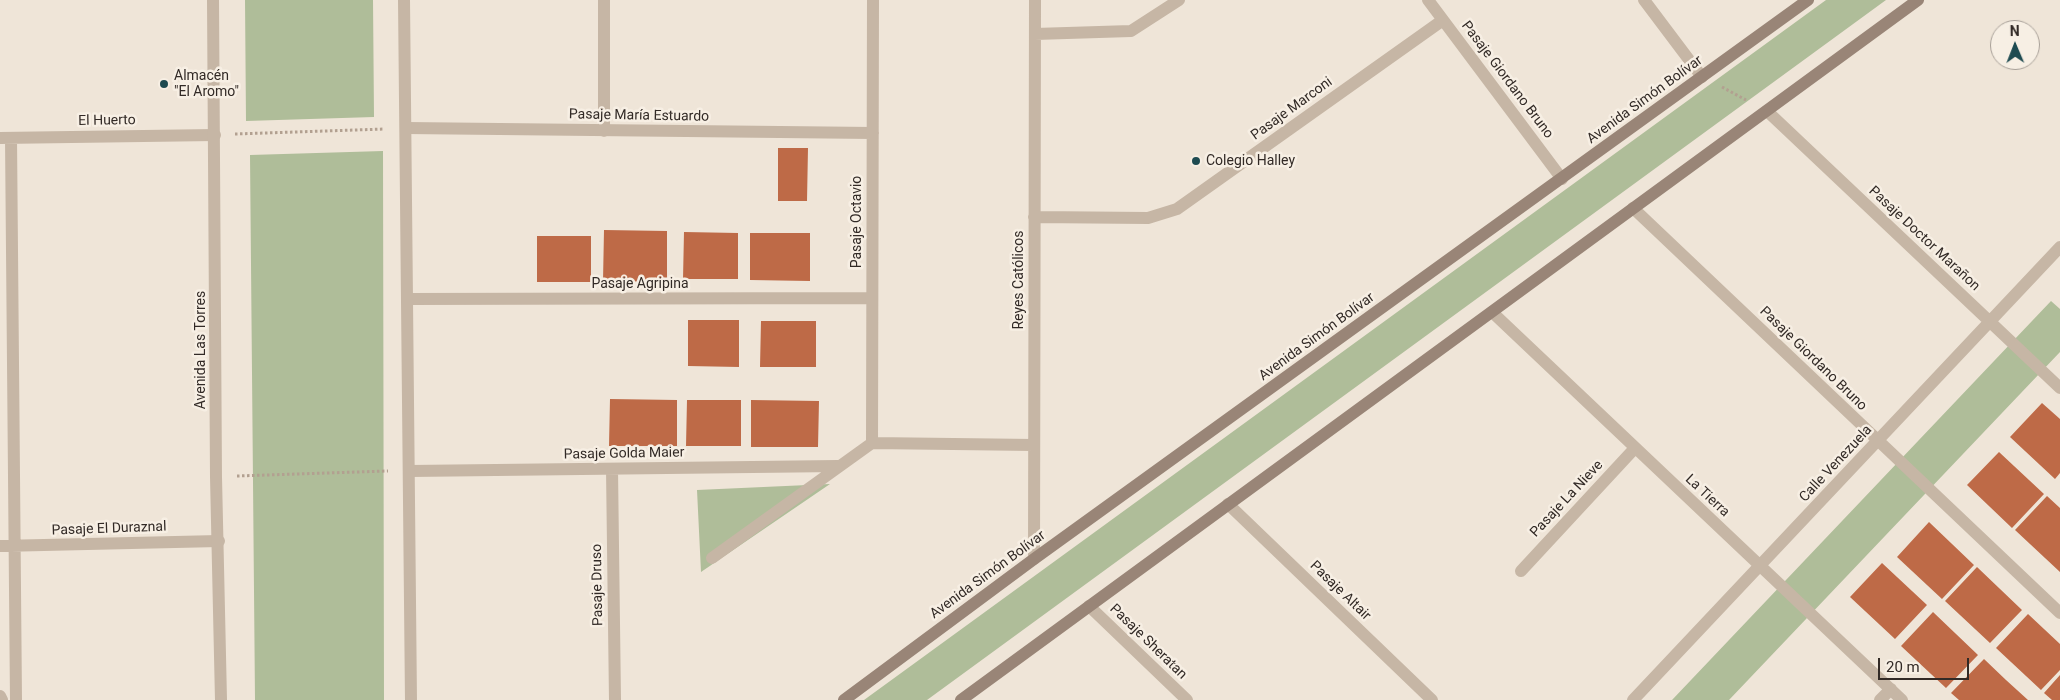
<!DOCTYPE html>
<html>
<head>
<meta charset="utf-8">
<style>
  body { margin:0 }
  #map { position:relative; width:2060px; height:700px; overflow:hidden; background:#efe5d8; font-family:Roboto,sans-serif }
  canvas { display:block }
  .north { position:absolute; left:1990px; top:20px; width:50px; height:50px; box-sizing:border-box; background:#f7efe4; border:1px solid #a8a098; border-radius:50%; rotate:359deg; font-size:14px; font-weight:700; line-height:20px; text-align:center; color:#322a26 }
  .north::after { content:''; display:block; margin:auto; width:18px; height:22px; background:#1e4b51; clip-path:polygon(50% 0,100% 100%,50% 72%,0 100%) }
  .scale { position:absolute; left:1878px; top:658px; width:91px; height:22px; box-sizing:border-box; border:2px solid #322a26; border-top:0; padding-left:6px; font-size:15px; line-height:18px; white-space:nowrap; color:#322a26; -webkit-text-stroke:4px #f7efe4; paint-order:stroke }
</style>
</head>
<body>
<div id="map">
<canvas width="2060" height="700"></canvas>
<div class="north">N</div>
<div class="scale">20 m</div>
</div>
<script>
const g = document.querySelector('canvas').getContext('2d');
g.lineJoin = 'round';
function fillPath(path, color) { g.fillStyle = color; g.fill(path, 'evenodd'); }
const poly = rows => new Path2D(rows.map(r => 'M' + r).join(''));
function trace(path, color, width, dash) { g.strokeStyle = color; g.lineWidth = width; g.lineCap = dash ? 'butt' : 'round'; g.setLineDash(dash || []); g.stroke(path); }
function write(font, color, halo, rows, align = 'center') {
  g.font = font + ' Roboto,sans-serif'; g.lineWidth = 5; g.setLineDash([]); g.textBaseline = 'middle'; g.strokeStyle = halo; g.fillStyle = color; for (const [text, x, y, turn = 0] of rows) {
    g.save(); g.translate(x, y); g.rotate((+turn || 0) * Math.PI / 180); g.textAlign = isNaN(turn) ? turn : align; if (halo) g.strokeText(text, 0, 0); g.fillText(text, 0, 0); g.restore();
  }
}
fillPath(poly([
  [245,0,373,0,374,117,246,121],
  [1826,0,1886,0,927,700,864,700],
  [383,151,384,700,255,700,250,155],
  [2051,301,2060,309,2060,352,1729,700,1672,700],
  [830,484,701,572,697,490]
]), '#afbd99');
fillPath(poly([
  [778,148,808,148,807,201,778,201],
  [604,230,667,231,667,282,603,281],
  [684,232,738,233,738,279,683,279],
  [750,233,810,233,810,281,750,280],
  [537,236,591,236,591,282,537,282],
  [688,320,739,320,739,367,688,366],
  [761,321,816,321,816,367,760,367],
  [610,399,677,400,677,446,609,446],
  [687,400,741,400,741,446,686,446],
  [751,400,819,401,818,447,751,447],
  [2042,403,2060,419,2060,473,2055,479,2010,437],
  [1999,452,2044,494,2012,528,1967,485],
  [2047,496,2060,508,2060,572,2015,530],
  [1929,522,1974,565,1942,599,1897,557],
  [1882,563,1927,605,1895,639,1850,597],
  [1977,567,2022,610,1990,643,1945,601],
  [1933,612,1978,655,1946,688,1901,646],
  [2028,614,2060,644,2060,670,2041,690,1996,648],
  [1984,659,2006,680,2028,700,1959,700,1951,693],
  [2060,675,2060,700,2052,700,2044,693]
]), '#be6a47');
trace(poly([
  [1722,87,1746,100],
  [235,134,384,129],
  [237,476,388,471]
]), '#b2a090', 3, [2.5, 2.5]);
trace(poly([
  [604,0,604,131],
  [1428,0,1562,179],
  [1644,0,1702,77],
  [1035,34,1131,31,1179,0],
  [1767,111,2060,388],
  [406,128,873,133],
  [0,138,215,135],
  [11,138,16,700],
  [1633,208,2060,613],
  [1034,217,1148,218,1177,209,1443,20],
  [408,299,872,298],
  [1492,312,1902,700],
  [872,443,873,0],
  [612,469,615,700],
  [410,471,838,466],
  [1228,504,1432,700],
  [0,546,219,541],
  [712,558,872,443,1034,445],
  [1034,559,1035,0],
  [1521,571,1635,448],
  [1089,606,1187,700],
  [0,696,2,700],
  [1633,700,2060,247],
  [1880,700,1891,689]
]), '#c6b6a5', 12);
trace(poly([
  [213,0,216,477,221,700],
  [404,0,411,700]
]), '#c6b6a5', 12);
trace(poly([
  [844,700,1034,559,1808,0],
  [961,700,1918,0]
]), '#998577', 12);
for (const [x, y, r, color] of [
  [164,84,5,"#1e4b51"],
  [1196,161,5,"#1e4b51"]
]) { const dot = new Path2D(); dot.arc(x, y, r, 0, 2 * Math.PI); g.fillStyle = color; g.fill(dot); trace(dot, '#f7efe4', 2); }
write('14px', '#322a26', '#f7efe4', [
  ["Almacén",174,76],
  ["\"El Aromo\"",174,92],
  ["Colegio Halley",1206,161]
], 'left');
write('14px', '#322a26', '#f7efe4', [
  ["Pasaje Giordano Bruno",1507,80,53],
  ["Avenida Simón Bolívar",1645,100,-36],
  ["Pasaje Marconi",1292,109,-36],
  ["Pasaje María Estuardo",639,116,1],
  ["El Huerto",107,121,-1],
  ["Pasaje Octavio",857,222,-90],
  ["Pasaje Doctor Marañon",1924,239,43],
  ["Reyes Católicos",1019,280,-90],
  ["Pasaje Agripina",640,284],
  ["Avenida Simón Bolívar",1317,337,-36],
  ["Avenida Las Torres",201,350,-90],
  ["Pasaje Giordano Bruno",1813,359,44],
  ["Pasaje Golda Maier",624,454,-1],
  ["Calle Venezuela",1836,464,-47],
  ["La Tierra",1707,496,43],
  ["Pasaje La Nieve",1567,499,-47],
  ["Pasaje El Duraznal",109,529,-2],
  ["Avenida Simón Bolívar",988,575,-36],
  ["Pasaje Druso",598,585,-91],
  ["Pasaje Altair",1340,591,44],
  ["Pasaje Sheratan",1148,642,44]
]);
</script>
</body>
</html>
